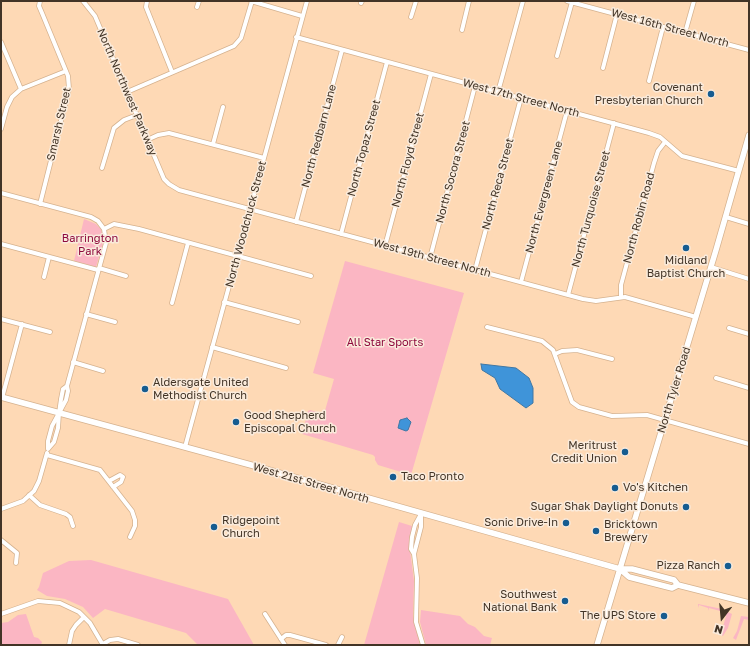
<!DOCTYPE html>
<html>
<head>
<meta charset="utf-8">
<style>
  body { margin:0 }
  #map { position:relative; width:750px; height:646px; overflow:hidden; background:#fed9b5; font-family:"Golos Text",sans-serif }
  canvas { display:block }
  .frame { position:absolute; inset:0; border:2px solid #423426; pointer-events:none }
  .north { position:absolute; left:702px; top:598px; width:40px; height:40px; -webkit-text-stroke:3px #faebdc; paint-order:stroke; rotate:196deg; font-size:11px; font-weight:700; line-height:16px; text-align:center; color:#423426 }
  .north::after { content:''; display:block; margin:auto; width:14px; height:18px; background:#423426; clip-path:polygon(50% 0,100% 100%,50% 72%,0 100%) }
</style>
</head>
<body>
<div id="map">
<canvas width="750" height="646"></canvas>
<div class="frame"></div>
<div class="north">N</div>
</div>
<script>
const g = document.querySelector('canvas').getContext('2d');
g.lineJoin = 'round';
function fillPath(path, color) { g.fillStyle = color; g.fill(path, 'evenodd'); }
const poly = rows => new Path2D(rows.map(r => 'M' + r).join(''));
function trace(path, color, width, dash) { g.strokeStyle = color; g.lineWidth = width; g.lineCap = dash ? 'butt' : 'round'; g.setLineDash(dash || []); g.stroke(path); }
function write(font, color, halo, rows, align = 'center') {
  g.font = font + ' "Golos Text",sans-serif'; g.lineWidth = 3; g.setLineDash([]); g.textBaseline = 'middle'; g.strokeStyle = halo; g.fillStyle = color; for (const [text, x, y, turn = 0] of rows) {
    g.save(); g.translate(x, y); g.rotate((+turn || 0) * Math.PI / 180); g.textAlign = isNaN(turn) ? turn : align; if (halo) g.strokeText(text, 0, 0); g.fillText(text, 0, 0); g.restore();
  }
}
fillPath(poly([
  [84,219,96,224,101,229,104,240,96,267,74,261],
  [345,261,464,293,411,475,378,465,375,460,375,457,373,455,302,434,308,411,310,410,324,414,334,379,313,373],
  [399,522,412,526,409,543,414,581,413,616,420,645,364,645],
  [91,560,228,599,254,645,198,645,186,633,105,609,93,618,83,607,65,599,47,596,37,590,39,587,43,573,69,561],
  [698,604,722,609,732,614,728,628,723,636,718,634,721,634,726,616,723,615,724,612,709,608,708,611,708,608,699,605,698,608],
  [421,610,460,616,468,624,475,627,484,636,492,638,490,645,426,645,420,622],
  [26,614,34,637,38,638,42,642,41,645,1,645,1,623,8,622,18,615],
  [741,616,749,617,749,620,744,619,736,640,733,638,737,631]
]), '#fbb6c3');
const water = poly([
  [481,364,516,368,529,378,533,388,533,403,526,408,500,389,495,378,482,370,481,364],
  [407,418,411,422,408,430,406,431,398,428,400,420,407,418]
]);
fillPath(water, '#3f94d9');
trace(water, '#4077a3', 1);
const street = poly([
  [83,1,95,16,164,179,169,184,179,190,583,299,596,301,625,297,696,317],
  [147,1,146,7,172,72],
  [251,1,302,16],
  [567,1,749,50],
  [361,3,362,1],
  [197,7,199,1],
  [411,17,416,1],
  [462,30,469,1],
  [685,33,694,1],
  [296,37,649,133,660,137,682,156,739,171],
  [1,42,21,89],
  [557,56,572,2],
  [603,68,617,14],
  [649,81,663,27],
  [127,92,234,46,241,38,252,1],
  [498,92,523,1],
  [1,129,7,107,12,97,21,89,66,71],
  [147,140,158,135,169,133,264,158],
  [213,144,223,107],
  [102,168,114,128,124,120,137,115],
  [1,193,91,217,98,221,104,229,106,243,67,386],
  [40,204,69,89,68,76,42,13,39,6,40,1],
  [726,217,749,224],
  [296,222,342,50],
  [104,229,114,224,139,229,311,276],
  [341,234,387,62],
  [1,244,98,270],
  [385,246,431,74],
  [430,258,475,86],
  [711,267,749,279],
  [99,268,126,276],
  [475,270,521,98],
  [44,277,49,257],
  [521,282,567,111],
  [568,295,614,123],
  [621,297,621,285,654,163,658,151,665,142],
  [224,302,298,322],
  [172,303,188,243],
  [86,314,115,322],
  [1,319,50,332],
  [487,327,542,341,553,350,572,402,579,407,612,416,647,415,749,444],
  [729,328,749,334],
  [212,347,286,368],
  [555,354,562,351,577,350,612,359],
  [73,362,103,371],
  [716,378,749,388],
  [2,398,22,324],
  [59,413,66,400,68,391,67,386,63,389,61,399,59,413,58,428,54,442,48,449,48,441,52,426,59,413],
  [185,447,307,1],
  [47,455,100,470,132,511,135,520,135,526,130,537],
  [109,481,120,475,123,477,121,482,113,487],
  [29,495,40,505,66,514,70,517,73,526],
  [1,509,23,501,34,491,39,481,47,453],
  [421,514,421,527,414,554,411,549,412,537,415,525,421,514],
  [1,540,17,553,16,563],
  [414,554,417,578,416,622,423,645],
  [1,614,38,601,60,603,79,612,90,623,103,645],
  [265,614,285,645],
  [281,639,286,635,290,635,326,645],
  [103,644,110,640,118,639,138,645],
  [69,645,72,631,76,625,84,617],
  [338,645,342,637]
]);
const secondary = poly([
  [1,397,251,465,620,569,632,569,674,580,678,585,749,603],
  [620,569,629,577,672,588,678,585],
  [597,645,716,250,749,135]
]);
trace(street, '#d5b28f', 5.5);
trace(secondary, '#d5b28f', 7);
trace(street, '#fff', 4);
trace(secondary, '#fff', 5.5);
for (const [x, y, r, color] of [
  [711,94,4,"#165c90"],
  [686,248,4,"#165c90"],
  [145,389,4,"#165c90"],
  [236,422,4,"#165c90"],
  [625,452,4,"#165c90"],
  [393,477,4,"#165c90"],
  [615,488,4,"#165c90"],
  [686,507,4,"#165c90"],
  [566,523,4,"#165c90"],
  [214,527,4,"#165c90"],
  [596,531,4,"#165c90"],
  [728,566,4,"#165c90"],
  [565,601,4,"#165c90"],
  [664,616,4,"#165c90"]
]) { const dot = new Path2D(); dot.arc(x, y, r, 0, 2 * Math.PI); g.fillStyle = color; g.fill(dot); trace(dot, '#faebdc', 1.5); }
write('11px', '#423426', '#faebdc', [
  ["West 16th Street North",670,28,15],
  ["North Northwest Parkway",127,92,67],
  ["West 17th Street North",521,98,15],
  ["Smarsh Street",59,124,-77],
  ["North Redbarn Lane",319,136,-75],
  ["North Topaz Street",364,148,-75],
  ["North Floyd Street",408,160,-75],
  ["North Socora Street",453,172,-75],
  ["North Reca Street",498,184,-75],
  ["North Evergreen Lane",544,197,-75],
  ["North Turquoise Street",591,209,-75],
  ["North Robin Road",639,218,-75],
  ["North Woodchuck Street",246,224,-75],
  ["West 19th Street North",432,258,15],
  ["North Tyler Road",674,390,-73],
  ["West 21st Street North",311,483,16]
]);
write('11px', '#423426', '#faebdc', [
  ["Covenant",703,88],
  ["Presbyterian Church",703,101],
  ["Midland",686,261,"center"],
  ["Baptist Church",686,274,"center"],
  ["Aldersgate United",153,383,"left"],
  ["Methodist Church",153,396,"left"],
  ["Good Shepherd",244,416,"left"],
  ["Episcopal Church",244,429,"left"],
  ["Meritrust",617,446],
  ["Credit Union",617,459],
  ["Taco Pronto",401,477,"left"],
  ["Vo's Kitchen",623,488,"left"],
  ["Sugar Shak Daylight Donuts",678,507],
  ["Ridgepoint",222,521,"left"],
  ["Church",222,534,"left"],
  ["Sonic Drive-In",558,523],
  ["Bricktown",604,525,"left"],
  ["Brewery",604,538,"left"],
  ["Pizza Ranch",720,566],
  ["Southwest",557,595],
  ["National Bank",557,608],
  ["The UPS Store",656,616]
], 'right');
write('11px', '#8e0a3e', '#faebdc', [
  ["Barrington",90,239],
  ["Park",90,252],
  ["All Star Sports",385,343]
]);
</script>
</body>
</html>
